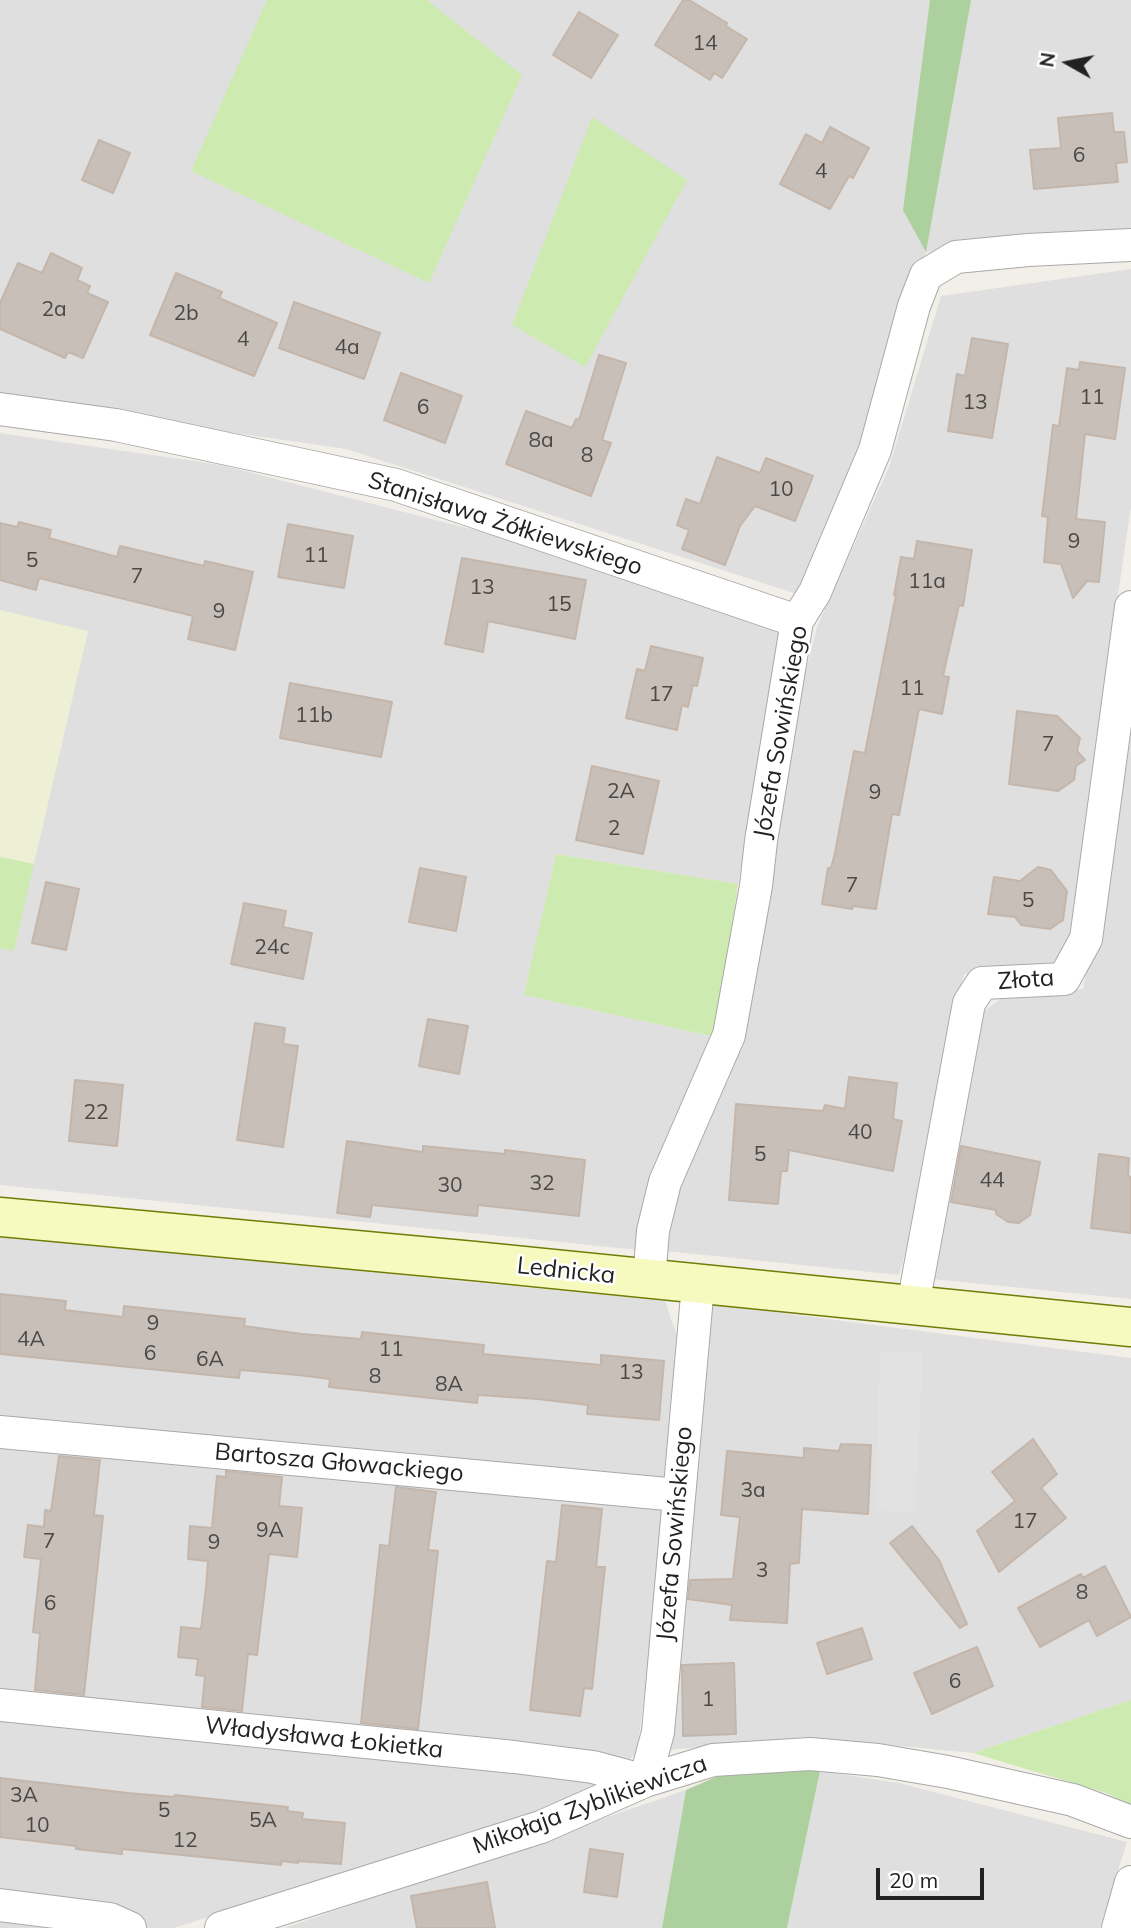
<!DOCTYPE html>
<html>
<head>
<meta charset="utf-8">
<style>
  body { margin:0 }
  #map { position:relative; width:1131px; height:1928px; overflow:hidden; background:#f2efe9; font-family:Mulish,sans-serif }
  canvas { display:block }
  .north { position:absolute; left:1033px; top:28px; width:70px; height:70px; -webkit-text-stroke:5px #fff; paint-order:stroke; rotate:279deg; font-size:19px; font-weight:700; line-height:28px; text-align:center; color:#222 }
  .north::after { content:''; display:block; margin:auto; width:24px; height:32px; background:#222; clip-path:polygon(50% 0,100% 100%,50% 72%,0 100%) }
  .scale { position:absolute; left:876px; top:1868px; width:108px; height:32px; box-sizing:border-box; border:4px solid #222; border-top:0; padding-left:9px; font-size:21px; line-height:24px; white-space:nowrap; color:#222; -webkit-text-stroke:5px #fff; paint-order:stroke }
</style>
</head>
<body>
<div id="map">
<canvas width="1131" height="1928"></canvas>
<div class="north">N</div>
<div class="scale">20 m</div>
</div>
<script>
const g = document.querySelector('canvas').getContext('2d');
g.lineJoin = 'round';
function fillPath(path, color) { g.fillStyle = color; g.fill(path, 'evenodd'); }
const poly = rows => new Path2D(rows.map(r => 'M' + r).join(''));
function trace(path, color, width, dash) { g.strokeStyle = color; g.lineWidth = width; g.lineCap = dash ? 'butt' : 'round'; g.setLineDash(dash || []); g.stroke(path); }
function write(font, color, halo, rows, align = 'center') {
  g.font = font + ' Mulish,sans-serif'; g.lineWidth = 5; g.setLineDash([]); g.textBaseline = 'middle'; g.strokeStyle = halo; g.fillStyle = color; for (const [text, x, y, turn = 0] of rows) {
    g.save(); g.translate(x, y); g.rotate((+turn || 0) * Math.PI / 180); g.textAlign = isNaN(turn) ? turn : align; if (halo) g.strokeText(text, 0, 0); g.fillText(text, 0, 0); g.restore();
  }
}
fillPath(poly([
  [0,0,1131,0,1131,230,926,252,867,451,797,594,346,449,0,399],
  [1131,269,1131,507,1094,757,1067,955,1044,967,964,974,928,1175,899,1275,666,1251,674,1202,736,1052,789,737,817,627,889,467,941,296],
  [0,433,221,465,533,545,782,631,738,884,556,854,525,995,716,1037,639,1250,0,1185],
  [1131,695,1131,1299,933,1279,977,1016,1002,998,1083,989,1098,913],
  [0,1236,665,1301,676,1333,679,1371,666,1526,637,1752,597,1794,174,1928,0,1928],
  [703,1303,1131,1358,1131,1700,973,1753,808,1737,670,1750],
  [820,1771,899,1783,1127,1842,1100,1928,787,1928],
  [686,1790,662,1928,284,1928]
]), '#e0dfdf');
fillPath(poly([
  [0,610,88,631,34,864,0,857]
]), '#eef0d5');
fillPath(poly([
  [267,0,427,0,522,75,429,283,191,171],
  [592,117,687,180,585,367,512,325],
  [556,854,738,884,716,1037,524,995],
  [0,857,34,864,14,951,0,948],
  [1131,1700,1131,1805,1106,1793,973,1753]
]), '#cdebb0');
fillPath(poly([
  [930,0,971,0,926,252,903,210],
  [734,1769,820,1771,787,1928,662,1928,686,1790]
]), '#add19e');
fillPath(poly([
  [880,1351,923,1352,915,1513,875,1510]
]), '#e2e2e2');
const building = poly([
  [683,0,689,0,727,23,726,26,747,39,722,78,714,73,710,80,655,45,683,0],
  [579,12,618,35,591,78,553,55,579,12],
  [1112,113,1114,132,1124,132,1127,162,1116,163,1118,182,1034,189,1030,150,1061,148,1058,118,1112,113],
  [830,127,869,148,853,178,849,176,830,209,780,184,806,134,822,143,830,127],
  [99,140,130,153,113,193,82,180,99,140],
  [51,253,82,268,77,280,90,286,87,293,108,302,83,358,68,352,65,358,0,329,0,303,18,263,42,273,51,253],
  [176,273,222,292,219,298,277,323,254,376,150,335,176,273],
  [294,302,380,333,364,379,279,348,294,302],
  [972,338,1008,344,992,438,948,431,957,374,965,376,972,338],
  [599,355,626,363,602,440,611,443,591,496,506,464,526,411,572,428,576,419,579,420,599,355],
  [1080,362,1125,368,1115,439,1085,434,1076,519,1105,522,1099,582,1087,581,1073,598,1061,564,1044,562,1048,517,1042,516,1053,425,1059,426,1067,368,1079,370,1080,362],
  [401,373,462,396,445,443,384,420,401,373],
  [717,457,760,473,766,458,813,476,795,521,755,506,740,526,725,565,682,549,689,530,677,525,686,499,700,504,717,457],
  [19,522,51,530,49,538,117,557,120,546,204,566,205,561,253,572,235,650,188,639,193,616,39,578,36,590,0,580,0,523,17,527,19,522],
  [288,524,353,536,344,588,278,577,288,524],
  [917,541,972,550,963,606,959,605,943,676,949,677,942,714,919,709,899,815,892,814,876,909,853,906,852,909,822,904,828,868,831,868,835,853,854,751,865,753,896,595,894,595,901,557,914,559,917,541],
  [462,558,586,580,575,639,488,621,483,652,445,644,462,558],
  [651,646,703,658,697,686,693,685,688,707,682,705,677,730,626,718,637,669,645,671,651,646],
  [290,683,392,702,381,757,280,738,290,683],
  [1017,711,1057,716,1080,738,1077,751,1085,760,1076,766,1074,780,1058,791,1009,784,1017,711],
  [592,766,659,781,643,854,576,840,592,766],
  [1038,867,1051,870,1067,891,1063,920,1050,929,1021,925,1015,917,988,914,994,877,1020,881,1038,867],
  [420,868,466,877,456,931,409,922,420,868],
  [46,882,79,889,66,950,32,943,46,882],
  [244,903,286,911,283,927,312,933,303,979,231,964,244,903],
  [428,1019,468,1026,459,1074,419,1066,428,1019],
  [255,1023,285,1028,283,1044,298,1046,283,1147,237,1140,255,1023],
  [849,1077,897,1083,893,1119,902,1121,893,1171,789,1150,787,1171,781,1171,778,1204,729,1200,736,1104,823,1111,825,1105,845,1109,849,1077],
  [75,1080,123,1085,117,1146,69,1141,75,1080],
  [347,1141,423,1152,423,1146,505,1154,505,1150,585,1160,579,1216,478,1205,477,1216,372,1205,370,1217,337,1213,347,1141],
  [961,1146,1040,1162,1030,1215,1019,1223,1008,1222,996,1214,996,1210,951,1202,961,1146],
  [1099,1154,1129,1158,1128,1176,1131,1177,1131,1233,1091,1228,1099,1154],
  [0,1294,66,1301,65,1310,123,1317,124,1306,245,1319,244,1326,302,1334,361,1339,362,1332,484,1345,483,1354,601,1365,601,1355,664,1361,659,1420,587,1414,588,1405,538,1399,478,1395,477,1403,329,1387,330,1379,298,1375,240,1370,239,1378,0,1354,0,1294],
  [1033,1439,1057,1474,1041,1488,1066,1518,999,1572,977,1531,1015,1501,992,1472,1033,1439],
  [841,1444,871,1445,868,1514,802,1509,799,1563,790,1564,787,1623,730,1620,732,1605,688,1599,690,1580,733,1579,740,1517,721,1515,727,1451,804,1458,804,1448,839,1451,841,1444],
  [59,1456,100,1460,94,1515,103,1516,84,1695,35,1690,40,1633,33,1632,41,1559,24,1557,28,1525,44,1527,45,1510,51,1511,59,1456],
  [226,1471,282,1477,279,1506,302,1508,297,1557,269,1554,257,1655,248,1654,242,1711,202,1707,205,1676,196,1675,198,1659,178,1657,181,1627,201,1629,206,1588,208,1561,188,1559,190,1526,212,1528,217,1476,226,1477,226,1471],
  [396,1487,436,1492,428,1550,438,1551,418,1729,361,1723,380,1545,389,1546,396,1487],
  [562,1505,602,1509,596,1567,605,1567,592,1689,584,1688,580,1716,530,1710,547,1561,556,1562,562,1505],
  [912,1526,939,1560,967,1624,960,1628,890,1543,912,1526],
  [1105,1566,1131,1617,1097,1636,1089,1620,1040,1647,1018,1608,1081,1574,1083,1578,1105,1566],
  [862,1628,872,1659,827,1674,817,1643,862,1628],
  [977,1647,993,1686,932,1714,914,1673,977,1647],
  [734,1663,736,1734,683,1736,682,1665,734,1663],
  [0,1778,128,1793,174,1797,175,1795,288,1807,287,1811,303,1813,302,1819,345,1823,341,1864,298,1861,298,1863,282,1861,281,1865,122,1849,122,1854,76,1849,76,1846,0,1837,0,1778],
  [590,1849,623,1854,617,1897,584,1892,590,1849],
  [487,1882,495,1928,417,1928,411,1896,487,1882]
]);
fillPath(building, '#c7bfb8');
trace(building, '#c4b6ab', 2);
const minor = poly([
  [0,409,116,425,396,485,797,621],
  [649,1280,653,1231,665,1182,729,1035,756,886,761,841,797,621,815,592,875,450,914,306,926,275,956,257,1028,250,1131,245],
  [913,1305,969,1003,982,983,1064,979,1086,939,1131,607],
  [0,1432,678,1495],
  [0,1705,514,1757,593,1767,645,1781],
  [645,1781,658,1732,698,1285],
  [0,1905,110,1919,130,1928],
  [221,1928,541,1827,645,1781,713,1760,810,1754,878,1760,948,1772,1073,1800,1131,1822],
  [1118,1928,1131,1882]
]);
const secondary = poly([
  [0,1217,474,1261,1131,1327]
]);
trace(minor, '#a9a9a9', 34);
trace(secondary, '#707d05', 41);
trace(minor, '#fff', 32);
trace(secondary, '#f7fabf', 38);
write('21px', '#4b4948', null, [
  ["14",705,44],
  ["6",1079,156],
  ["4",821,172],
  ["2a",54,310],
  ["2b",186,314],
  ["4",243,340],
  ["4a",347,348],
  ["11",1092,398],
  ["13",975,403],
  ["6",423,408],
  ["8a",541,441],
  ["8",587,456],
  ["10",781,490],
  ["9",1074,542],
  ["11",316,556],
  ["5",32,561],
  ["7",137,577],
  ["11a",927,582],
  ["13",482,588],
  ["15",559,605],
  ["9",219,612],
  ["11",912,689],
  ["17",661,695],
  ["11b",314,716],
  ["7",1048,745],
  ["2A",621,792],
  ["9",875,793],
  ["2",614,829],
  ["7",852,886],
  ["5",1028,901],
  ["24c",272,948],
  ["22",96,1113],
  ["40",860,1133],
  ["5",760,1155],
  ["44",992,1181],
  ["32",542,1184],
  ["30",450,1186],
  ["9",153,1324],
  ["4A",31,1340],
  ["11",391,1350],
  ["6",150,1354],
  ["6A",210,1360],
  ["13",631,1373],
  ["8",375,1377],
  ["8A",449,1385],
  ["3a",753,1491],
  ["17",1025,1522],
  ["9A",270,1531],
  ["7",49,1542],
  ["9",214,1543],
  ["3",762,1571],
  ["8",1082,1593],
  ["6",50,1604],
  ["6",955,1682],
  ["1",708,1700],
  ["3A",24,1796],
  ["5",164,1811],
  ["5A",263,1821],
  ["10",37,1826],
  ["12",185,1841]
]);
write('24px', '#222', '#fff', [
  ["Stanisława Żółkiewskiego",505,524,18],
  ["Józefa Sowińskiego",781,732,-80],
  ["Złota",1026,980,-4],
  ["Lednicka",566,1271,6],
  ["Bartosza Głowackiego",339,1463,5],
  ["Józefa Sowińskiego",675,1534,-85],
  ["Władysława Łokietka",324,1738,6],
  ["Mikołaja Zyblikiewicza",590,1805,-20]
]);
</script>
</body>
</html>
